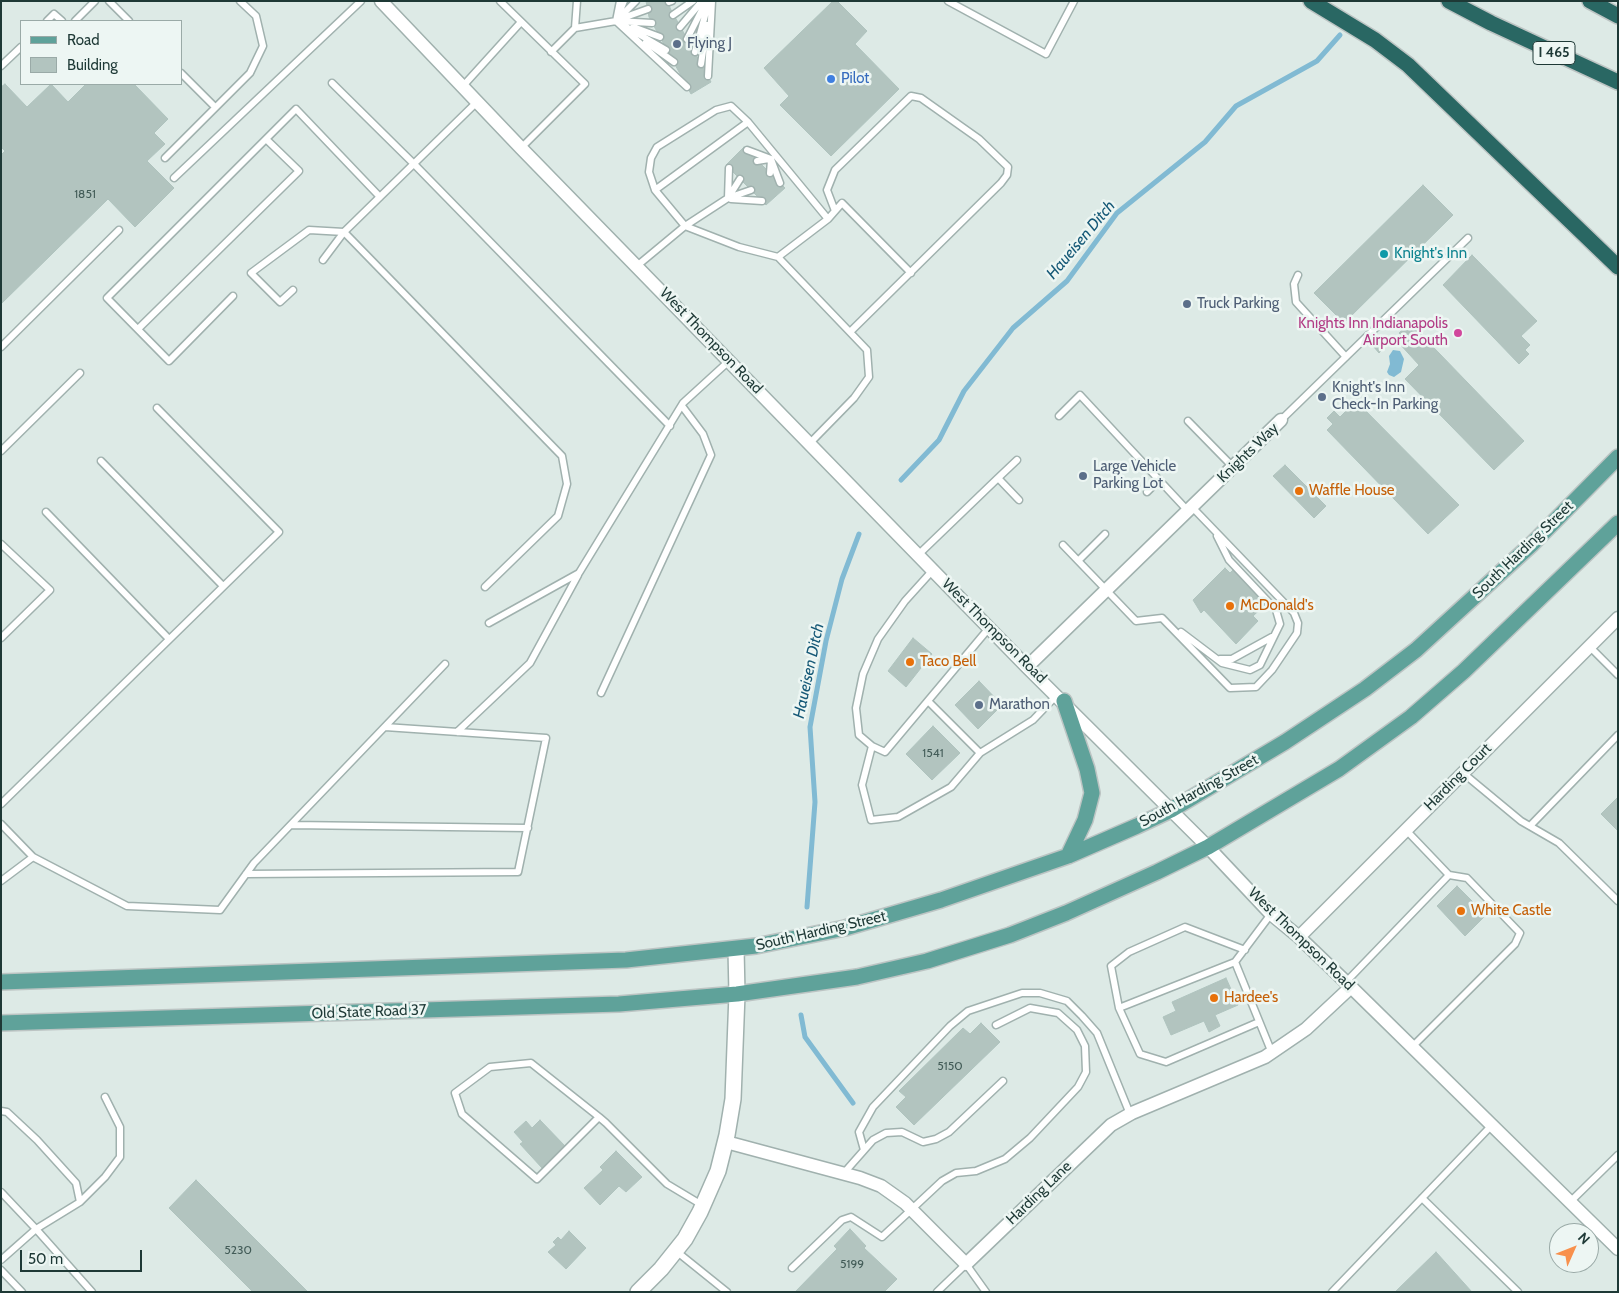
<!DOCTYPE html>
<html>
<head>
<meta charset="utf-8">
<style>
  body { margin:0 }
  #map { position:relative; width:1619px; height:1293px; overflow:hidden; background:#ddeae6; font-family:Cabin,sans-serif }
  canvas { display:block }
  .frame { position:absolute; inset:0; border:2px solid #1e3936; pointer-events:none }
  .legend { position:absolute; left:20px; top:20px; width:162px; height:65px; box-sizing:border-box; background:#edf6f3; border:1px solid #9aaaa7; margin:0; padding:6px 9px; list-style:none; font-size:15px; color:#1e3936 }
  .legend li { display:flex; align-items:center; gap:10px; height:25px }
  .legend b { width:25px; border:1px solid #9aaaa7 }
  .north { position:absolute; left:1549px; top:1223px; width:50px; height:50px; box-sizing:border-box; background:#edf6f3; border:1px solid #9aaaa7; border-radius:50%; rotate:46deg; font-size:14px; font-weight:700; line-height:20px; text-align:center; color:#1e3936 }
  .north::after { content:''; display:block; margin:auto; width:18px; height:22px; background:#f8904c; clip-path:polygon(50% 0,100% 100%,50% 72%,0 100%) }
  .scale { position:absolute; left:20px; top:1250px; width:122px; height:22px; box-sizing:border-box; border:2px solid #1e3936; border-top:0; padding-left:6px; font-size:15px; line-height:18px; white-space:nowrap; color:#1e3936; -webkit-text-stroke:4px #edf6f3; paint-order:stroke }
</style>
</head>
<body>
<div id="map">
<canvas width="1619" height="1293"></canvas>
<div class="frame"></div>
<ul class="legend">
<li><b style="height:6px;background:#5fa29a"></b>Road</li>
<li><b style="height:14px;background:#b2c4bf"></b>Building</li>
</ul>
<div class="north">N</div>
<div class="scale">50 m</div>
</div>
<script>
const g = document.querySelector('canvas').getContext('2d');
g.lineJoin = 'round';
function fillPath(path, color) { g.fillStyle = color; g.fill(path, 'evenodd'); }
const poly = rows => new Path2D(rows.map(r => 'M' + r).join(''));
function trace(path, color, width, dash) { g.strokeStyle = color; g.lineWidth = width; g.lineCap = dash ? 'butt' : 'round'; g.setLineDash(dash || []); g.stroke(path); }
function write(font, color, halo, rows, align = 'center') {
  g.font = font + ' Cabin,sans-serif'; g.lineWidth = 5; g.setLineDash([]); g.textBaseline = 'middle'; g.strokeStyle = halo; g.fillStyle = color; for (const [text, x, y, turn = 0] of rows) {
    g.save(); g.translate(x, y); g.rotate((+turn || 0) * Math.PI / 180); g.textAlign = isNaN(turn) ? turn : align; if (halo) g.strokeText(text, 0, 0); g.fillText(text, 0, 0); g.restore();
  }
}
fillPath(poly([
  [1393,350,1400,351,1404,359,1401,372,1394,377,1389,375,1387,372,1390,364,1389,356]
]), '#81bad3');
trace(poly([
  [901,480,939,440,964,391,1013,328,1067,281,1117,213,1205,142,1236,106,1317,61,1340,35],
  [807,907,815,802,810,727,826,641,842,579,859,534],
  [801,1015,805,1037,853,1103]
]), '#81bad3', 5);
const building = poly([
  [646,1,669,1,670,8,711,82,691,94,649,17,646,1],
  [833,1,837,1,867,31,855,44,899,89,831,156,780,105,789,96,764,68,833,1],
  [5,84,27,107,51,84,68,102,86,84,134,84,168,119,154,133,165,144,147,161,174,188,135,227,108,199,1,304,1,155,5,151,1,147,1,87,5,84],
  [744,147,785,188,766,205,726,165,744,147],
  [1423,185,1453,215,1344,323,1314,293,1423,185],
  [1472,255,1537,321,1521,336,1530,345,1525,350,1529,354,1519,364,1443,285,1472,255],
  [1410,323,1524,441,1494,470,1405,379,1419,365,1398,342,1403,337,1399,333,1410,323],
  [1381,338,1388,344,1379,353,1373,346,1381,338],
  [1356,401,1459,505,1428,534,1327,430,1333,424,1327,418,1334,411,1340,417,1356,401],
  [1285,465,1326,506,1314,518,1273,476,1285,465],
  [1225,568,1230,573,1233,570,1266,604,1253,616,1258,621,1236,644,1204,610,1201,613,1193,600,1225,568],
  [913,638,932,654,906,687,888,671,913,638],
  [979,681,1002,705,978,729,955,705,979,681],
  [933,726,960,753,932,780,906,754,933,726],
  [1618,797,1618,831,1601,814,1618,797],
  [1457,886,1486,915,1465,936,1437,906,1457,886],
  [1226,978,1238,1005,1215,1015,1220,1026,1209,1032,1204,1021,1171,1035,1163,1017,1176,1011,1172,1002,1226,978],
  [981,1023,1000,1042,914,1125,896,1107,906,1097,899,1091,963,1028,970,1034,981,1023],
  [540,1120,565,1146,542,1168,520,1144,523,1142,514,1132,526,1121,532,1128,540,1120],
  [616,1151,642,1177,626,1192,619,1186,600,1205,584,1188,603,1170,600,1167,616,1151],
  [196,1180,308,1292,253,1292,169,1208,196,1180],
  [850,1229,866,1246,864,1248,897,1279,884,1292,795,1292,837,1249,834,1246,850,1229],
  [569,1231,586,1248,566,1269,548,1252,556,1245,553,1242,558,1237,561,1240,569,1231],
  [1436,1252,1472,1292,1395,1292,1436,1252]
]);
fillPath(building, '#b2c4bf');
trace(building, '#afc3be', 1);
const service = poly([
  [109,1,129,21],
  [500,1,585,84,521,148],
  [620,1,616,21,624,1],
  [636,1,616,21,666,50],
  [948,1,1046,54,1074,1],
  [669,2,672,1],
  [673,15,693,1],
  [620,19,648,9],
  [47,21,54,14,62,21],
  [75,21,95,1],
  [617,21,652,23],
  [633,27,660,37],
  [680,27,702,1],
  [575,28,616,21,687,87],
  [687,39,706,2],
  [646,42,674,62],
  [551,52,575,28,577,1],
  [695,52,709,1],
  [701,64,707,25],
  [1,66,21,47],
  [181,73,215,107],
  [708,76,712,1],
  [332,83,414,164,670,426],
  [463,86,521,22],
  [478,101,344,232,562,456,567,484,558,516,485,587],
  [747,150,771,159,780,183],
  [165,158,250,73,263,46,256,16,240,1],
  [757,161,769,159],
  [729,168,728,198,685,226,655,190,649,172,651,158,657,147,716,110,731,106,748,122,828,219],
  [770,173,771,160],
  [174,178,361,1],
  [740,179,728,198,751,190],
  [655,190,748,122],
  [731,199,762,201],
  [835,211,827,190,835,170,911,96,921,98,979,139,1008,167,1007,175,1001,183,850,332],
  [778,257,828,219,842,203,911,273],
  [638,265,685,226,739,247,778,257,867,350,869,377,854,398,810,443],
  [1298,275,1294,284,1296,302,1346,357],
  [293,290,280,302,251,273,309,230,344,232,323,260],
  [233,296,169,361,107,298,296,109,380,197],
  [138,329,299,171,266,139],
  [1,347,119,230],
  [1059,416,1080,395,1188,511],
  [1281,420,1468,238],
  [1188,421,1233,467],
  [1,451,80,373],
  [101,461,223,586],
  [998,478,1017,460],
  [1147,492,1159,480],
  [46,512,169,639],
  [1,544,50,590,1,638],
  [1063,545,1136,621,1162,618,1230,688,1256,687,1272,670,1297,633,1298,623,1294,613,1192,507],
  [918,555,998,478,1019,500],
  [1079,560,1105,534],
  [933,570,905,601,878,639,863,674,856,708,859,735,872,746,885,752,989,628],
  [489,623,579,573,683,403,729,361],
  [1181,632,1222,663,1250,670,1260,665,1280,624,1276,610,1229,560,1217,536],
  [1589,646,1618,675],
  [1220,659,1232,659,1272,637],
  [601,693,711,455,703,434,682,406],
  [928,701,980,753,1033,720,1057,695],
  [457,732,530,663,578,575],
  [872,746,862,785,871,820,898,817,951,787,980,753],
  [1463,773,1521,821,1559,843,1618,901],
  [1,804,279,532,157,408],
  [1,824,33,857,127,906,220,910,254,863,445,664],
  [291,825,528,828],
  [1530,826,1618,735],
  [246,874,518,872,546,738,385,727],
  [1,881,33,857],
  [1271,914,1235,962,1272,1053],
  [1235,962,1119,1008,1140,1054,1166,1062,1259,1022],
  [1346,982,1449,875,1406,830],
  [1119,1008,1111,966,1129,952,1185,927,1245,950],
  [1412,1047,1515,944,1520,933,1467,878,1449,875],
  [1,1111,7,1112,37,1140,76,1183,80,1202,36,1229,92,1292],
  [599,1117,537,1179,462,1114,455,1093,490,1067,531,1063,599,1117,606,1123,667,1184,702,1205],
  [864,1150,859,1132,873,1107,950,1026,968,1011,1022,993,1040,993,1067,1001,1082,1016,1097,1033,1130,1114],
  [843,1174,873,1140,886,1133,902,1132,923,1142,936,1139,949,1132,1003,1081],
  [1,1192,36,1229,1,1260],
  [1422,1198,1518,1292],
  [80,1202,105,1177,120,1157,120,1127,105,1097],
  [1570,1202,1618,1155],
  [676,1251,727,1292],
  [792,1268,842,1220,851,1217,882,1237,942,1181,956,1173,976,1171,1005,1159,1030,1138,1078,1087,1086,1072,1085,1046,1077,1030,1058,1013,1030,1008,996,1025],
  [1,1270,22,1292],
  [937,1292,966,1264,986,1292],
  [1332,1292,1492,1125]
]);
const minor = poly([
  [381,1,521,148,1027,667,1208,847,1271,914,1299,937,1351,987,1618,1249],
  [1027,667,1281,420],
  [1299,937,1618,618],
  [726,1142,860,1178,881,1186,905,1203,966,1264,1111,1125,1132,1113,1265,1057,1306,1029,1351,987]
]);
const tertiary = poly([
  [638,1292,661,1269,685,1239,700,1212,718,1171,727,1135,733,1099,737,994,736,949]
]);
const primary = poly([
  [1064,701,1087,769,1092,793,1085,820,1068,856],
  [1,982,626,960,756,946,845,928,941,900,1068,856,1137,826,1171,810,1285,742,1365,689,1416,650,1532,544,1618,457],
  [1,1023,619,1004,737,994,857,977,927,961,1010,935,1066,913,1157,872,1208,847,1339,769,1411,717,1464,671,1618,523]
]);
const motorway = poly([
  [1311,1,1375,40,1408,65,1618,267],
  [1449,1,1491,23,1618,82],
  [1590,1,1618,16]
]);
trace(service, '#a0b1ae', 9);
trace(minor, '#a0b1ae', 15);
trace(tertiary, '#a0b1ae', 18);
trace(primary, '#bcc4c3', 18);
trace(motorway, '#bcc4c3', 18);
trace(service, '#fff', 6);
trace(minor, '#fff', 12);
trace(tertiary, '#fff', 15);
trace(primary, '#5fa29a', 15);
trace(motorway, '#296763', 15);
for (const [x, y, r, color] of [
  [677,44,5,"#5c6f8a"],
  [831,79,5,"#3f7fe0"],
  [1384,254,5,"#0f9aa8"],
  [1187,304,5,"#5c6f8a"],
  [1458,333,5,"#d1479c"],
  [1322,397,5,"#5c6f8a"],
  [1083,476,5,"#5c6f8a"],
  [1299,491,5,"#e8710a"],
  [1230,606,5,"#e8710a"],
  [910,662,5,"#e8710a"],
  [979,705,5,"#5c6f8a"],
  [1461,911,5,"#e8710a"],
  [1214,998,5,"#e8710a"]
]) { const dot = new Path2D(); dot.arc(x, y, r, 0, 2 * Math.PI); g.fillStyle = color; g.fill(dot); trace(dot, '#edf6f3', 2); }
write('12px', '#435c58', null, [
  ["1851",85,194],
  ["1541",933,753],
  ["5150",950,1066],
  ["5230",238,1250],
  ["5199",852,1264]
]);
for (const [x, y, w] of [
  [1554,53,42]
]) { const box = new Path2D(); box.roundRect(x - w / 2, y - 11.5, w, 23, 4); g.fillStyle = '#edf6f3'; g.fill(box); trace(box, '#1e3936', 1); }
write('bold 14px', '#1e3936', null, [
  ["I 465",1554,53]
]);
write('15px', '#4e5e75', '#edf6f3', [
  ["Flying J",687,44],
  ["Truck Parking",1197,304],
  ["Knight's Inn",1332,388],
  ["Check-In Parking",1332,405],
  ["Large Vehicle",1093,467],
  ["Parking Lot",1093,484],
  ["Marathon",989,705]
], 'left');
write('15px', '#366cbe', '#edf6f3', [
  ["Pilot",841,79]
], 'left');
write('15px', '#0d838f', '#edf6f3', [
  ["Knight's Inn",1394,254]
], 'left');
write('15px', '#b23c85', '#edf6f3', [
  ["Knights Inn Indianapolis",1448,324],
  ["Airport South",1448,341]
], 'right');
write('15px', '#1e3936', '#edf6f3', [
  ["West Thompson Road",711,341,46],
  ["Knights Way",1248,453,-44],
  ["South Harding Street",1523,550,-44],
  ["West Thompson Road",994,631,45],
  ["Harding Court",1458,777,-45],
  ["South Harding Street",1199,791,-29],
  ["South Harding Street",821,931,-13],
  ["West Thompson Road",1301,939,44],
  ["Old State Road 37",369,1012,-2],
  ["Harding Lane",1039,1193,-44]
]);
write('15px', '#c56008', '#edf6f3', [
  ["Waffle House",1309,491],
  ["McDonald's",1240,606],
  ["Taco Bell",920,662],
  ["White Castle",1471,911],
  ["Hardee's",1224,998]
], 'left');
write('italic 16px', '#165977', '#edf6f3', [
  ["Haueisen Ditch",1081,240,-50],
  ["Haueisen Ditch",809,671,-78]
]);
</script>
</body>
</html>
